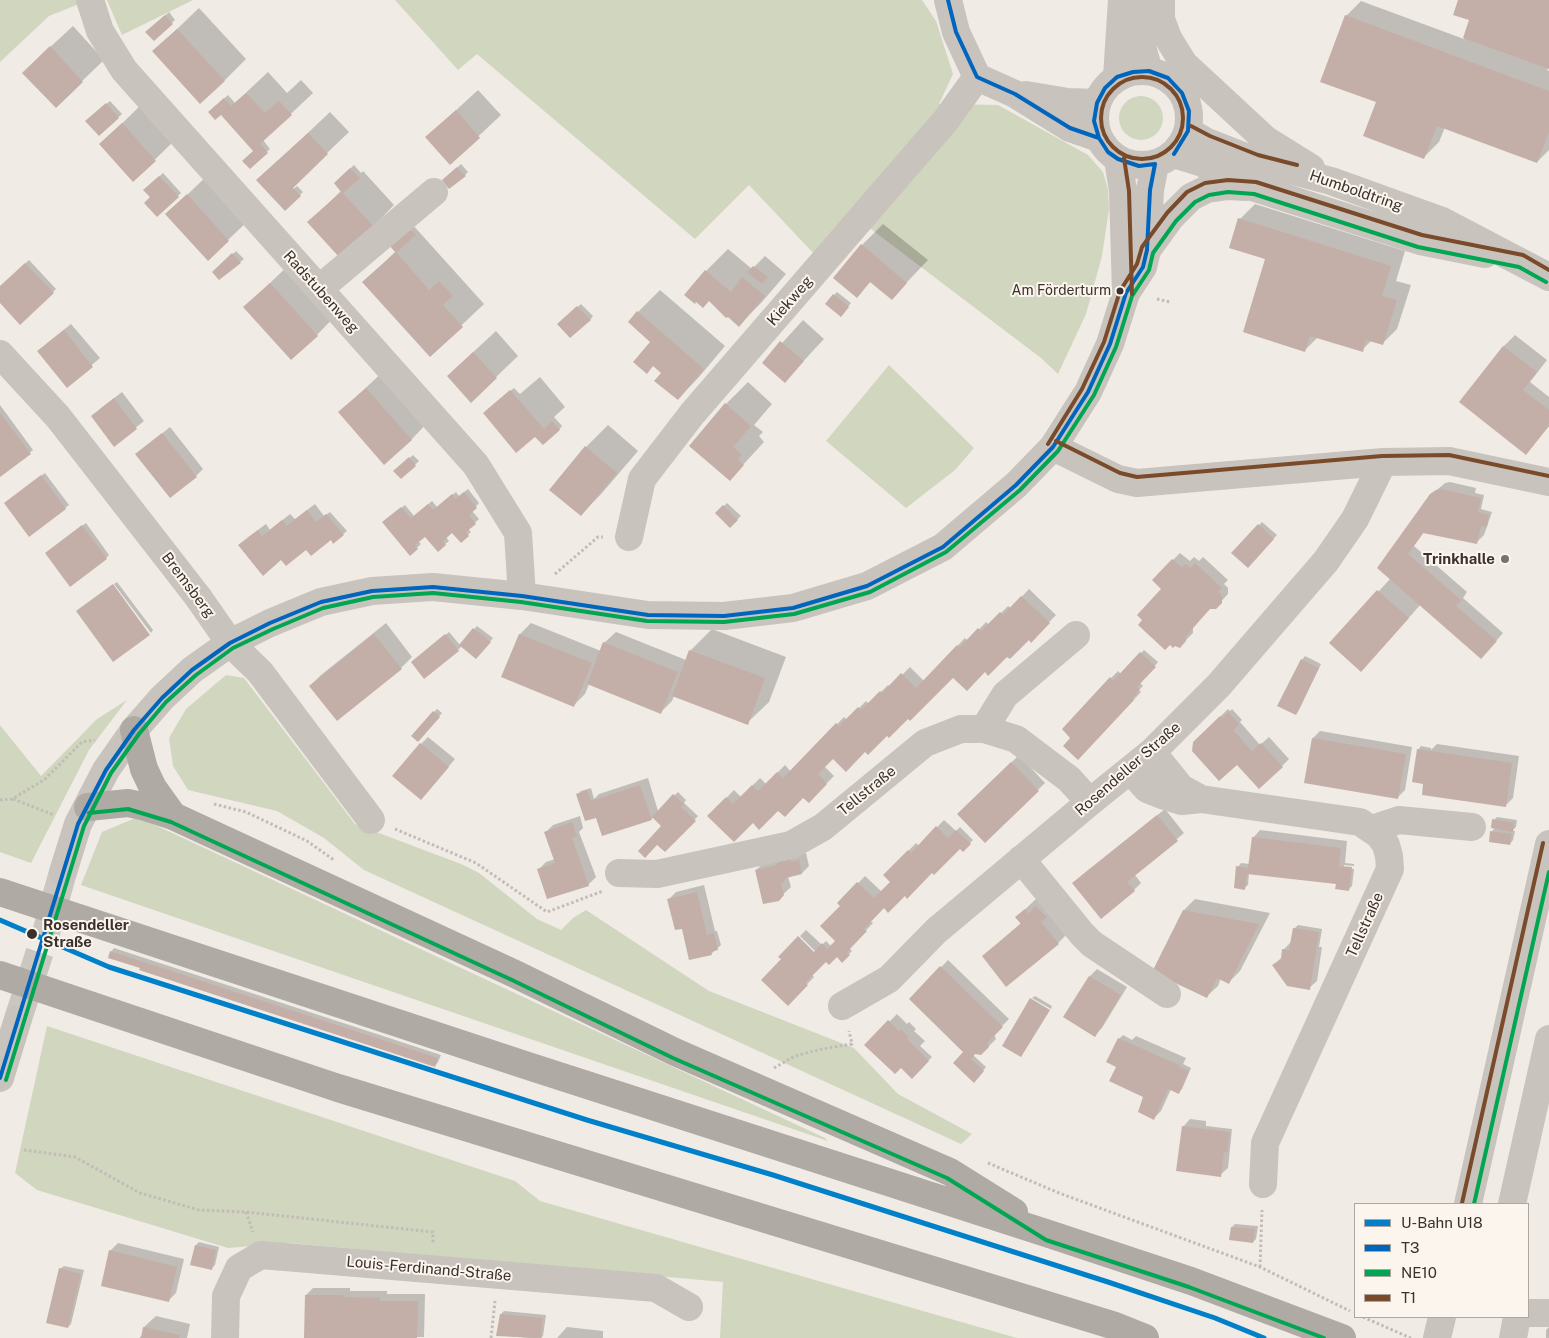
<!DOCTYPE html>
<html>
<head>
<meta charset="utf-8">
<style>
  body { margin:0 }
  #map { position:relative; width:1549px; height:1338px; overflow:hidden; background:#f0ebe5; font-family:"Public Sans",sans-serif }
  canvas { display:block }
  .legend { position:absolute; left:1354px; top:1203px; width:175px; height:115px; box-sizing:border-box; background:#fbf5ee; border:1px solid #aea6a0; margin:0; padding:6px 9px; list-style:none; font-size:15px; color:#3b302b }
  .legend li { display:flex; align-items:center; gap:10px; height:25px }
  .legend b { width:25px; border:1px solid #aea6a0 }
</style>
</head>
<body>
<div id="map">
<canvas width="1549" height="1338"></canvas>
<ul class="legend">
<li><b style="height:6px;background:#0080c8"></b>U-Bahn U18</li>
<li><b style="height:6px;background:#0065bd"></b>T3</li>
<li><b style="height:6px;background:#00a651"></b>NE10</li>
<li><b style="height:6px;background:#7a4b2a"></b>T1</li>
</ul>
</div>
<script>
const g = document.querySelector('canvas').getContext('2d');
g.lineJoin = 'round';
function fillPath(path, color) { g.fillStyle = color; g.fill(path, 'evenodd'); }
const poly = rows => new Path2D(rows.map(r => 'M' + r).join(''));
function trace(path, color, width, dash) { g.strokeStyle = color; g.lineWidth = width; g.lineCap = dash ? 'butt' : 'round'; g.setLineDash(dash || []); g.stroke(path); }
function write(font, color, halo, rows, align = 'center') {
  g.font = font + ' "Public Sans",sans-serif'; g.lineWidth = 4; g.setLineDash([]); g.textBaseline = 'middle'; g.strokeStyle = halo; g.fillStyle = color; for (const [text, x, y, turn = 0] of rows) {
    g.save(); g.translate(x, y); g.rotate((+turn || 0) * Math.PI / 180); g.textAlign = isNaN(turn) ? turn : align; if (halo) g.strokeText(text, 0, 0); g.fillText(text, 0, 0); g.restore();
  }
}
fillPath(poly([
  [0,0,89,0,49,16,0,62],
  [107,0,193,0,122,35],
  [395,0,922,0,936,21,953,74,939,104,998,105,1088,155,1103,172,1108,190,1109,209,1102,256,1086,314,1058,374,1041,358,863,223,816,256,749,185,695,239,477,54,458,70],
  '1119 118a22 22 0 1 1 44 0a22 22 0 1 1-44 0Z',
  [889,365,974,448,955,470,906,508,826,441],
  [226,675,244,678,355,824,461,864,479,873,537,919,561,930,573,918,586,910,709,991,854,1048,898,1094,972,1134,961,1144,364,870,324,838,277,811,188,790,173,766,169,738,186,709],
  [127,700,89,750,31,863,0,852,0,725,41,776,97,719],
  [138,817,825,1138,828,1141,81,885,102,832],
  [47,1026,515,1181,540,1201,1017,1338,720,1338,723,1282,289,1243,228,1248,37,1190,15,1173]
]), '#d1d6bf');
fillPath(poly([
  [1459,0,1549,0,1549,67,1547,70,1549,71,1549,150,1537,162,1445,127,1439,142,1424,157,1378,102,1346,16,1361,1,1464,39,1471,20],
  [199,8,246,59,224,81,154,51],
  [169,12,175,20,154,40,147,32],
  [73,26,104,60,56,106,46,51],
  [268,72,287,93,301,80,313,93,263,140,270,149,250,167,255,151,223,115,209,112,228,95,235,103],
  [478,90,501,115,450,163,427,137],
  [110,101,122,114,99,135,87,121],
  [144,102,177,138,134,180,101,144],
  [330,112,349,132,280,198,281,200,297,186,303,192,285,209,258,180],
  [461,164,468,172,465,175,447,177],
  [354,165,361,173,363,171,394,205,373,227,309,222,342,190,335,183],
  [163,173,181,193,157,215,151,198,145,190],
  [209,174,250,219,208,259,167,214],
  [1255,204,1405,251,1396,281,1411,285,1397,329,1382,344,1372,340,1362,350,1318,337,1305,350,1267,259,1240,219],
  [412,224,484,304,430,355,364,282,396,251],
  [883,224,928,260,892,298,871,281,857,296,862,245],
  [728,249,752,269,765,256,786,274,761,303,739,325,709,300,686,295,706,271],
  [236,251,244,259,219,278,214,272],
  [29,260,56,289,20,323,0,301,0,287],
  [292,262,338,313,317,335,245,307],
  [660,290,725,346,699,377,678,399,638,312],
  [837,292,851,303,844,312,834,295],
  [581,304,593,316,590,320,559,324],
  [803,320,824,339,785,381,764,363],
  [71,324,100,358,67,386,46,344],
  [496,331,518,356,471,401,470,355],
  [1515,335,1547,360,1530,382,1549,397,1549,426,1526,453,1461,402,1504,346],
  [388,367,432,418,411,440,340,412],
  [540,377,565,407,554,417,562,426,559,430,536,435,488,409,514,388,520,394],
  [748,382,772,404,754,425,763,432,759,436,764,442,730,479,726,404],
  [122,392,144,421,114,445,100,409],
  [0,405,33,450,0,476],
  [608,425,638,451,602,493,581,515,550,490,586,447],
  [170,427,203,469,196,476,137,454],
  [413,455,419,461,401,478,395,471],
  [45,473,69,505,30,535,9,500],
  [1450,482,1476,488,1475,493,1484,495,1481,509,1492,512,1484,535,1476,543,1424,532,1414,546,1467,592,1463,598,1503,633,1488,650,1421,604,1372,659,1331,643,1391,578,1431,495,1445,483],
  [468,489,479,503,472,511,479,519,468,529,471,532,461,541,453,531,446,537,449,541,438,550,425,535,418,541,421,544,410,554,387,519,405,505,414,516,432,501,437,507,456,492,459,496],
  [727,503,741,516,730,526,717,513],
  [315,504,324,516,330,512,347,531,333,542,331,538,282,558,247,538,266,524,270,530,290,514,295,519],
  [1262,522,1277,535,1248,566,1233,553],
  [86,523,109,555,106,558,50,550],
  [1180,553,1190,561,1194,557,1199,561,1203,557,1228,580,1224,584,1228,588,1228,594,1215,608,1210,608,1193,627,1193,633,1179,647,1163,589,1173,560],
  [117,582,153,630,151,633,114,584],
  [1029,589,1056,615,1031,641,1029,639,985,671,953,676,908,717,865,750,833,757,824,766,834,776,808,802,803,797,753,822,709,816,734,790,741,797,760,778,766,784,785,765,791,772,844,717,847,720,866,701,869,704,888,685,890,687,910,667,924,681,965,638,968,641,986,622,989,625,1008,606,1011,608],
  [386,623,412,657,401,668,337,719,310,686,321,675],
  [531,623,601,651,604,643,616,632,686,660,690,651,712,629,786,657,769,702,747,723,674,696,672,701,661,712,589,684,585,694,574,705,503,677,520,634],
  [477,626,493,638,479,654,462,646,458,650,416,659,449,632,460,645],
  [1144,650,1158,662,1140,683,1143,686,1139,690,1141,692,1093,743,1072,737,1111,678,1118,671,1121,674],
  [1305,656,1321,664,1299,710,1296,714,1302,660],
  [437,709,442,713,422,737,434,712],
  [1228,709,1230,711,1232,709,1242,720,1240,722,1260,745,1269,737,1289,759,1282,766,1237,763,1194,742],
  [1320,731,1412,747,1405,790,1397,798,1313,738],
  [428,737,455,759,428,791,421,744],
  [1437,744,1519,756,1513,798,1505,806,1425,780,1418,750,1421,746,1431,748,1431,750],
  [1019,755,1045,783,985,841,959,814],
  [648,778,658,811,678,792,686,800,684,803,698,816,665,851,663,826,654,817,651,819,597,816,578,794,581,791,591,788,594,799,599,794],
  [1165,809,1184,833,1135,875,1141,883,1134,890,1081,876],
  [580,816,583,828,579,832,596,877,588,885,539,869,546,862,555,859,546,832,553,825],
  [1497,817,1517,820,1516,827,1512,831,1515,831,1513,840,1510,844,1492,831,1495,828,1494,820],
  [944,820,956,831,960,827,973,840,963,850,960,847,905,894,884,907,870,921,873,923,849,948,852,951,845,958,837,956,825,960,812,975,814,977,788,1004,815,954,815,951,800,936,806,930,822,945,826,941,831,946,837,941,841,906,839,903,865,876,882,892,892,882,885,875,916,843,919,846],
  [1260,830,1347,841,1345,863,1354,864,1354,866,1344,865,1344,868,1354,869,1352,886,1348,890,1338,881,1249,873,1248,885,1244,888,1238,867,1241,863,1250,864,1253,838],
  [806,853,809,866,802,873,788,877,791,887,778,899,756,870,764,863],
  [704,885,715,931,717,931,721,945,711,954,683,927,669,899,676,892],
  [1037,898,1069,932,1058,943,1006,985,983,956,1021,923,1016,918],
  [1195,899,1270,913,1240,971,1229,982,1221,978,1218,986,1206,997,1184,910],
  [1298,925,1322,929,1319,947,1322,947,1317,981,1309,988,1274,965,1282,957,1284,949,1291,942,1294,929],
  [114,948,441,1055,438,1062,435,1066,141,968,111,952],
  [948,960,1009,1019,994,1034,996,1039,981,1054,975,1053,973,1055,986,1067,977,1078,966,1052,911,999],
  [1097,969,1127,987,1102,1028,1095,1035,1065,1017,1090,976],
  [1035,996,1052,1006,1051,1009,1032,998],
  [897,1014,907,1024,909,1022,916,1029,914,1031,925,1041,920,1046,932,1057,912,1077,903,1068,866,1045],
  [1123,1035,1132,1040,1136,1036,1186,1058,1183,1064,1191,1068,1182,1089,1178,1093,1171,1089,1161,1111,1154,1118,1145,1096,1118,1066,1119,1039],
  [1190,1119,1206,1121,1206,1126,1232,1129,1228,1168,1220,1175,1183,1127],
  [1235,1224,1258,1226,1256,1239,1253,1242,1232,1227],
  [199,1242,219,1247,215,1265,211,1269,196,1245],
  [118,1243,184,1259,176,1293,168,1301,110,1251],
  [64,1266,84,1270,71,1324,68,1327,60,1269],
  [313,1288,350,1288,350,1291,387,1291,387,1294,425,1294,424,1337,306,1338,306,1295],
  [504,1311,546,1315,543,1336,541,1338,528,1338,498,1335,501,1314],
  [156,1316,190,1324,187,1338,139,1338,143,1335,144,1327],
  [567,1327,603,1331,603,1338,557,1338],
  [1549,1327,1549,1338,1546,1338,1546,1330]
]), '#0003');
fillPath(poly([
  [1458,0,1549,0,1549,69,1463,38,1469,20,1453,15],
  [165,15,173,24,154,41,145,32],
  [1345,15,1549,91,1549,132,1537,163,1437,126,1424,159,1363,136,1376,102,1320,82],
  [177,29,225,81,200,104,152,51],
  [50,46,83,82,56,108,22,73],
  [246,93,265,113,279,101,292,115,260,144,268,153,250,169,242,161,253,151,221,115,215,120,208,112,224,98,231,106],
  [106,103,119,118,99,136,85,121],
  [456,110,480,138,450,165,425,137],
  [122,123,156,161,133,182,99,144],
  [308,133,328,154,293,188,301,196,285,211,256,180],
  [457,167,466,176,449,189,442,180],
  [350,168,360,178,343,193,374,227,340,258,307,222,341,192,334,183],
  [159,176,179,197,157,217,144,203,150,197,143,190],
  [187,194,229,241,208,261,165,214],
  [1238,218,1391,266,1382,296,1397,300,1383,345,1366,340,1363,352,1310,336,1305,352,1243,332,1265,259,1229,248],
  [408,227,416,235,396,253,388,244],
  [861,244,907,283,892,300,870,282,857,298,833,278],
  [396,252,429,290,439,281,453,296,443,305,463,327,430,357,362,282],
  [232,253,241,263,219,280,212,272],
  [25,263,54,293,20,325,0,303,0,286],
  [753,266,768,277,762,284,747,272],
  [705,270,731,292,742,277,765,296,739,327,728,317,726,318,709,301,703,308,696,302,695,304,684,295],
  [270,283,318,336,291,360,243,307],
  [833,294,849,307,841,317,825,304],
  [577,306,591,320,570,338,557,324],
  [637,311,704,369,678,400,654,381,661,373,653,366,647,374,633,362,650,342,628,322],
  [64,330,93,367,67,388,37,351],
  [780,341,804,361,785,383,762,363],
  [1503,346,1537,372,1523,390,1549,410,1549,426,1526,455,1459,402],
  [473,352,497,378,471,403,447,376],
  [366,388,412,440,384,465,338,412],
  [510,390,544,429,552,421,560,430,543,445,535,437,516,453,483,413],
  [114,398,137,429,114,447,91,416],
  [725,403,751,426,733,447,742,454,738,459,744,465,730,481,689,446],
  [0,413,31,454,0,477],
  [162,433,197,477,170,498,135,454],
  [585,446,617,473,581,516,549,490],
  [409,457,416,466,401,479,393,471],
  [41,475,66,509,29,537,4,503],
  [1442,489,1481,498,1478,512,1489,515,1487,527,1481,526,1477,544,1423,533,1408,554,1461,600,1456,606,1497,641,1481,659,1377,568,1430,494,1436,490],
  [464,492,477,508,469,515,476,524,466,532,469,536,461,543,452,533,443,541,446,545,438,552,425,537,415,545,418,549,410,556,382,522,401,507,411,518,428,504,433,510,452,494,455,499],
  [723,505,738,520,730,528,715,513],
  [307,510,316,522,326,514,344,535,333,544,331,540,311,556,306,550,286,566,281,560,263,576,238,545,258,530,262,536,282,520,287,526],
  [1258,524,1274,539,1248,568,1231,553],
  [82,525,107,559,70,587,45,553],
  [1172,559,1182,568,1185,564,1191,568,1195,563,1222,588,1218,592,1222,596,1222,603,1216,609,1210,609,1186,636,1186,641,1180,648,1175,646,1173,648,1170,645,1165,650,1138,625,1142,620,1137,615,1161,589,1152,580],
  [113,584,150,635,113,662,76,611],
  [1377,590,1409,618,1361,672,1329,643],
  [1021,596,1050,623,1031,643,1029,640,1010,659,1007,657,988,676,985,672,967,691,953,678,910,721,908,719,889,738,887,736,868,755,865,752,846,772,833,759,818,774,827,784,809,803,803,798,785,817,778,811,759,830,753,823,734,842,707,816,726,797,733,804,752,785,758,791,777,772,783,778,836,723,839,726,858,707,861,710,880,691,882,693,901,673,916,688,957,645,960,647,978,628,981,631,1000,612,1003,615],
  [473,628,491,642,476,659,459,645],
  [374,634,402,669,337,721,309,686],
  [445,634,459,651,424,679,411,662],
  [519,634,592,663,574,707,501,677],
  [603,642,678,672,661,714,587,684],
  [689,650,765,678,748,725,672,696],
  [1140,652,1156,667,1137,687,1140,689,1133,698,1134,700,1078,760,1063,746,1070,738,1062,729,1110,677,1113,681],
  [1301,659,1319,668,1296,715,1277,706],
  [433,711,440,717,418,742,411,736],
  [1228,712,1239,724,1233,730,1252,751,1261,743,1283,767,1259,789,1237,765,1219,781,1192,751,1193,742,1220,716,1222,718],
  [1312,738,1406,754,1398,799,1304,783],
  [420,743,449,767,421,800,392,776],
  [1417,749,1512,763,1506,807,1422,795,1423,784,1412,782],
  [1011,762,1039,791,985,843,957,814],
  [640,785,652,820,602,836,596,818,585,821,576,794,587,790,591,801],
  [673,794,684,804,681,807,696,821,665,852,657,845,645,858,638,851,661,826,652,817],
  [1157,815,1178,841,1127,882,1135,891,1101,919,1072,883],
  [1492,819,1514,823,1513,832,1491,828],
  [572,822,577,836,572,838,589,886,547,899,537,869,555,863,544,832],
  [936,826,948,838,956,830,971,844,963,852,960,849,934,875,932,873,907,899,905,896,888,913,884,908,864,929,867,931,847,952,850,955,842,963,837,957,829,965,826,962,805,983,808,985,788,1006,761,980,781,959,778,957,798,936,814,952,822,943,827,949,835,941,820,926,840,906,837,903,857,882,874,898,890,882,883,875,908,850,911,853],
  [1490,831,1512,834,1510,845,1489,842],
  [1252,837,1341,848,1339,866,1352,867,1349,891,1335,889,1336,884,1247,874,1245,890,1234,888,1236,866,1248,868],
  [790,858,791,862,799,860,802,874,786,878,781,885,784,895,779,901,763,904,755,870,777,865,777,862],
  [697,892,707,935,714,933,718,950,711,952,712,955,689,960,682,929,675,930,667,899],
  [1035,906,1047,917,1041,922,1059,944,1006,987,982,956,1021,924,1015,917,1025,909,1029,914],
  [1183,910,1259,924,1229,984,1217,978,1207,998,1152,972],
  [1293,928,1319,932,1310,990,1287,986,1272,965,1281,959,1282,949,1289,950],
  [110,951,438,1058,435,1067,139,970,140,968,108,958],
  [940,966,1003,1027,987,1043,989,1047,981,1055,975,1054,971,1059,984,1071,974,1083,953,1063,963,1052,909,999],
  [1089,976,1121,995,1095,1037,1063,1017],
  [1030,998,1050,1010,1021,1057,1002,1046],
  [888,1020,899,1031,901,1029,909,1037,907,1039,929,1061,912,1079,901,1068,895,1074,864,1045],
  [1118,1038,1179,1065,1179,1067,1189,1071,1179,1094,1168,1089,1154,1120,1138,1112,1143,1097,1109,1081,1116,1067,1106,1062],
  [1182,1126,1230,1132,1227,1153,1224,1152,1221,1177,1176,1171],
  [1231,1227,1255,1229,1253,1243,1229,1240],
  [195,1245,216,1250,212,1270,190,1265],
  [109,1250,177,1267,169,1302,101,1286],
  [59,1268,81,1274,68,1328,46,1323],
  [305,1295,343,1295,343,1297,380,1298,380,1301,418,1301,417,1338,304,1338],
  [500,1314,543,1318,541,1338,496,1336],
  [143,1327,180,1335,179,1338,141,1338]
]), '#c3afa7');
trace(poly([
  [18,1019,46,933,63,872]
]), '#ccc6c0', 28, [28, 14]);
trace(poly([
  [1157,299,1170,302],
  [555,574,598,537,603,537],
  [13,799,54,815],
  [0,800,12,799,44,780,82,742,95,740],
  [214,804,246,812,307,841,334,860],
  [395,829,476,863,547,912,603,891],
  [774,1068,795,1056,822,1049,852,1044,849,1031],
  [24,1150,75,1157,140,1193,199,1210,246,1212,433,1232,433,1243],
  [988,1163,1059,1193,1260,1267,1350,1311],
  [246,1212,253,1232],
  [1260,1267,1262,1210],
  [1363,1317,1411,1338],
  [491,1338,495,1301]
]), '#c2bbb6', 3, [2.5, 2.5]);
trace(poly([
  [90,0,100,31,124,70,476,465,518,533,522,596],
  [948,0,956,32,977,77,1015,94,1070,128,1099,138],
  [1140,0,1142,47,1149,71],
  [1161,0,1161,19,1168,38,1184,64,1266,140,1311,168],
  '1095 118a47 47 0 1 1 94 0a47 47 0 1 1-94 0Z',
  [1117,77,1122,0],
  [1026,95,1068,102,1097,103],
  [1188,131,1207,142,1256,161,1331,181,1442,221,1549,277],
  [1174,154,1200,162,1255,188,1420,241,1485,254],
  [1118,159,1123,191,1126,293],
  [1147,250,1171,217,1191,197,1207,189,1228,186,1246,187],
  [319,289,434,192],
  [0,354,58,417,198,597,230,643,260,672,371,820],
  [1053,447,1118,479,1137,483,1383,462,1449,461,1549,482],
  [629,537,642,479,692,414,946,120,977,77],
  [984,729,1005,695,1076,635],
  [1130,770,1147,789,1162,795,1182,801,1201,799,1181,788,1152,752],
  [1201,799,1360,822,1379,835,1386,845,1389,856,1390,869,1265,1143,1263,1184],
  [1372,829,1399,820,1472,827],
  [1021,859,1082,934,1092,944,1167,994],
  [63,872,78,824,106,770,134,730,162,698,192,670,230,643,270,623,321,602,372,591,433,587,522,596,648,615,724,616,793,608,867,586,943,547,1016,485,1053,447,1088,392,1110,344,1126,293,1143,267,1147,250,1150,190,1155,164],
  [619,873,657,874,791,845,823,827,925,743,961,729,984,729,1016,739,1069,779,1090,802],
  [842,1006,889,979,936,931,1090,802,1152,752,1219,685,1326,561,1355,519,1383,462],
  [0,1078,18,1019],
  [1468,1204,1549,844],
  [1512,1204,1549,1039],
  [1528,1313,1549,1313],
  [225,1338,226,1296,239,1268,261,1255,656,1288,689,1307],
  [1437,1338,1442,1317],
  [1513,1338,1517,1317]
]), '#c9c3be', 28);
trace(poly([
  [134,730,144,769,153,788,173,816],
  [88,807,128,803,142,806,173,816,515,974,675,1052,950,1172,1014,1212],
  [0,892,525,1065,1049,1234,1191,1281,1342,1338],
  [0,975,338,1088,1115,1326,1145,1338]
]), '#afaaa4', 28);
trace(poly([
  [948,0,956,32,977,77,1015,94,1070,128,1099,138],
  [1155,164,1139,166,1118,159,1108,152,1099,138,1094,121,1097,103,1105,88,1117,77,1133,72,1149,71,1168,78,1182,93,1189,111,1188,131,1174,154],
  [0,1078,78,824,106,770,134,730,162,698,192,670,230,643,270,623,321,602,372,591,433,587,522,596,648,615,724,616,793,608,867,586,943,547,1016,485,1053,447,1088,392,1110,344,1126,293,1143,267,1147,250,1150,190,1155,164]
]), '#0065bd', 4);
trace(poly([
  [89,813,128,809,171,822,512,980,673,1058,947,1178,1046,1240,1189,1287,1324,1338],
  [6,1080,84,826,111,773,139,734,166,702,196,675,233,648,273,629,323,608,373,597,433,593,521,602,647,621,724,622,794,614,870,592,946,552,1020,490,1058,451,1094,395,1116,347,1132,296,1149,270,1153,253,1176,221,1195,202,1209,195,1228,192,1254,194,1418,247,1519,267,1546,282],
  [1474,1204,1549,872]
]), '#00a651', 4);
trace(poly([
  '1101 118a41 41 0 1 1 82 0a41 41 0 1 1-82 0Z',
  [1191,126,1210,136,1258,155,1297,165],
  [1124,158,1129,191,1132,294],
  [1056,441,1120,473,1137,477,1382,456,1449,455,1549,476],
  [1048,444,1082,389,1104,342,1120,291,1137,264,1142,247,1167,213,1187,192,1205,183,1228,180,1256,182,1422,235,1523,255,1549,270],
  [1462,1203,1543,843]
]), '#7a4b2a', 4);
trace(poly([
  [0,920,109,967,587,1120,773,1175,1108,1282,1215,1318,1264,1338]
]), '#0080c8', 5);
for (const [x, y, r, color] of [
  [1120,291,4.5,"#3b302b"],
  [1505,559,5,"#7a716c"],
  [32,934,6,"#3b302b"]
]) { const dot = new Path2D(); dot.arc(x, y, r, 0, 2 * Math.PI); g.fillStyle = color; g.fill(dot); trace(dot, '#fbf5ee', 2); }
write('14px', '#3b302b', '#fbf5ee', [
  ["Am Förderturm",1111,291]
], 'right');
write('15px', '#3b302b', '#fbf5ee', [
  ["Humboldtring",1356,191,19],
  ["Radstubenweg",321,292,48],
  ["Kiekweg",790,301,-49],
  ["Bremsberg",188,585,53],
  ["Rosendeller Straße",1128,769,-41],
  ["Tellstraße",867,791,-39],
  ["Tellstraße",1365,925,-66],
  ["Louis-Ferdinand-Straße",429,1269,5]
]);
write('bold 15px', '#3b302b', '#fbf5ee', [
  ["Trinkhalle",1495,559]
], 'right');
write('bold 15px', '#3b302b', '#fbf5ee', [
  ["Rosendeller",43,925],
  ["Straße",43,942]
], 'left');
</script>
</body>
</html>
